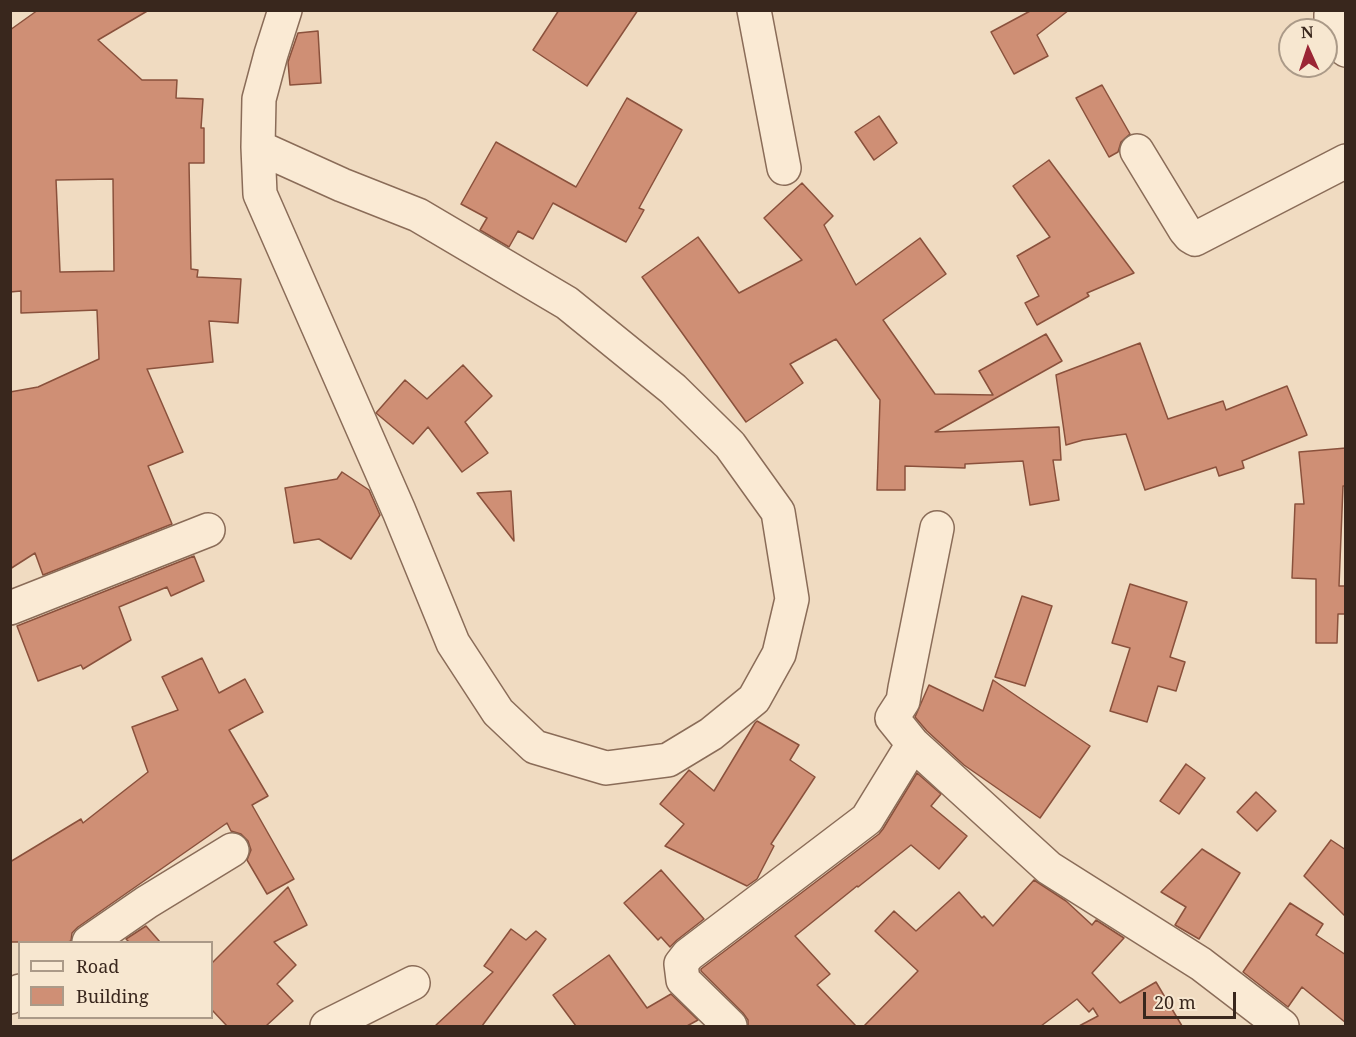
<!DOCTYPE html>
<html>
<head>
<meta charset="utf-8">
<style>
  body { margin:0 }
  #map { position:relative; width:1356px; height:1037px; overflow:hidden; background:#f0dbc1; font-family:"Noto Serif",serif }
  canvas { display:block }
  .frame { position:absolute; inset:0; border:12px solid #39271d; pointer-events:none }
  .legend { position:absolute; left:18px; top:941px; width:195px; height:78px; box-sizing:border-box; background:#f7e7d0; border:2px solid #ab9a88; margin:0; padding:8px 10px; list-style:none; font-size:18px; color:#39271d }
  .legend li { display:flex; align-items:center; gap:12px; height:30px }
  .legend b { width:30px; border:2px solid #ab9a88 }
  .north { position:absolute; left:1278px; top:18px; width:60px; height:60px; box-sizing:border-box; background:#f7e7d0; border:2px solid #ab9a88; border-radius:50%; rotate:357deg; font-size:16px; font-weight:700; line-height:24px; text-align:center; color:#39271d }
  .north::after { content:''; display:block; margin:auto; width:21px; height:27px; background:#9b2535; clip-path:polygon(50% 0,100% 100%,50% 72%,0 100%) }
  .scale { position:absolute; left:1143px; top:992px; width:93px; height:27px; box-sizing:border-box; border:3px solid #39271d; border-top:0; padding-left:8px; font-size:18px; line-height:21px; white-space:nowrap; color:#39271d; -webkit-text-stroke:4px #f7e7d0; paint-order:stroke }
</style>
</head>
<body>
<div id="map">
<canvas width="1356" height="1037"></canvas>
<div class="frame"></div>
<ul class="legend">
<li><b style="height:8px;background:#faead4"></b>Road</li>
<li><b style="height:16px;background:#cf8f75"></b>Building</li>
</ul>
<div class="north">N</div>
<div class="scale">20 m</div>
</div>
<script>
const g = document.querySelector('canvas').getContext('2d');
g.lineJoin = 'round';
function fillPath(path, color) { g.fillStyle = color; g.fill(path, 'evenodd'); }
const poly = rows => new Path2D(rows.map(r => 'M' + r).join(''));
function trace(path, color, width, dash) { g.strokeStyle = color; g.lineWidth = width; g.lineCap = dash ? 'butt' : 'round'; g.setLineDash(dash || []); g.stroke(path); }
const building = poly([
  [38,10,149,10,98,40,142,80,177,80,176,98,203,99,201,128,204,128,204,163,189,163,191,269,198,270,197,277,241,279,238,323,209,321,213,362,147,369,183,452,148,466,172,524,43,575,35,553,10,569,10,392,38,387,99,359,97,310,21,313,21,291,10,292,10,30,38,10],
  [113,179,114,271,60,272,56,180,113,179],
  [559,10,638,10,587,86,533,50,559,10],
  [1032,10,1069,10,1037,35,1048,56,1014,74,991,32,1032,10],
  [318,31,321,83,290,85,288,62,298,33,318,31],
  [1102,85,1130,134,1121,142,1118,152,1109,157,1076,98,1102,85],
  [627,98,682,130,639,208,644,210,626,242,553,203,533,239,518,231,509,247,480,230,487,218,461,204,496,142,576,187,627,98],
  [879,116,897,143,874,160,855,132,879,116],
  [1049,160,1134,273,1087,293,1089,296,1037,325,1025,303,1039,296,1017,256,1050,237,1013,186,1049,160],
  [802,183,833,216,824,225,856,285,920,238,946,274,883,320,935,394,993,395,979,371,1046,334,1062,361,935,432,1059,427,1061,460,1053,460,1059,500,1030,505,1023,461,965,464,965,468,905,466,905,490,877,490,880,400,836,339,790,364,803,383,746,422,642,277,698,237,739,293,802,260,764,218,802,183],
  [1140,343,1168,419,1223,401,1226,410,1287,386,1307,435,1242,461,1244,468,1219,476,1216,467,1145,490,1126,434,1083,440,1066,445,1056,375,1140,343],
  [463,365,492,396,465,422,488,453,462,472,428,427,413,444,376,413,405,380,427,399,463,365],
  [1346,448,1346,486,1343,486,1339,586,1345,586,1345,614,1338,614,1337,643,1316,643,1316,579,1292,578,1295,504,1304,504,1299,452,1346,448],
  [342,472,369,490,380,515,351,559,319,539,294,543,285,488,337,479,342,472],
  [511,491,514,541,477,493,511,491],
  [194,556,204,581,171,596,167,587,119,607,131,640,83,669,81,665,38,681,17,626,194,556],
  [1130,584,1187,602,1170,657,1185,662,1176,691,1158,686,1147,722,1110,711,1130,648,1112,643,1130,584],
  [1022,596,1052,606,1025,686,995,677,1022,596],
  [202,658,219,693,245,679,263,712,229,730,268,796,252,805,294,879,267,894,247,860,251,850,248,841,241,834,231,831,227,823,78,927,72,933,71,941,68,942,10,942,10,862,81,819,83,823,148,772,132,727,178,710,162,677,202,658],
  [993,680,1090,746,1040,818,964,765,927,731,915,717,929,685,983,711,993,680],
  [757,721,799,745,790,760,815,777,771,844,774,846,757,879,747,886,665,846,684,824,660,804,689,770,714,791,755,723,757,721],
  [1186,764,1205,778,1179,814,1160,801,1186,764],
  [917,773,941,794,931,806,967,836,939,869,911,845,858,887,857,886,795,936,830,974,817,985,856,1026,748,1026,748,1020,743,1013,701,971,701,969,879,834,883,829,917,773],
  [1256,792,1276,811,1257,831,1237,812,1256,792],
  [1331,840,1346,850,1346,917,1304,876,1331,840],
  [1202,849,1240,873,1199,939,1175,925,1186,907,1161,892,1202,849],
  [661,870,704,919,677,940,670,947,661,937,658,940,624,903,661,870],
  [1034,880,1066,901,1092,925,1096,920,1124,938,1092,973,1120,1003,1156,982,1182,1026,1079,1026,1098,1016,1093,1008,1089,1012,1077,999,1041,1026,864,1026,918,971,875,931,894,911,916,931,959,892,982,918,984,916,993,926,1034,880],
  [288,887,307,925,274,942,296,965,277,984,293,1001,266,1026,227,1026,212,1010,212,963,288,887],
  [1290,903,1323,924,1316,935,1346,955,1346,1023,1302,987,1288,1007,1243,972,1290,903],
  [146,926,160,942,129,942,126,939,146,926],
  [511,929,526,940,536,931,546,939,482,1026,435,1026,493,972,484,966,511,929],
  [609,955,647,1008,671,994,698,1020,687,1026,576,1026,553,995,609,955]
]);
fillPath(building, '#cf8f75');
trace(building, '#8a513c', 1.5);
const minor = poly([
  [754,10,784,168],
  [1333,10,1331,14,1331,20,1346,50],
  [258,147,342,185,418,215,567,303,673,389,730,445,778,512,792,599,779,654,754,699,711,734,668,760,606,768,535,747,498,712,453,643,399,511,260,194,258,147,259,99,271,54,285,10],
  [1137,151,1185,230,1190,236,1195,239,1346,161],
  [937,528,905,688,903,701,892,718,913,744,1049,868,1201,964,1282,1026],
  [10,608,208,530],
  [89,942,147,902,232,850],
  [10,997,20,991],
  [327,1026,413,983],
  [730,1026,683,980,681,964,688,955,867,819,913,744]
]);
trace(minor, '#8a6c58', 36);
trace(minor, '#faead4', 33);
</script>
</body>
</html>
